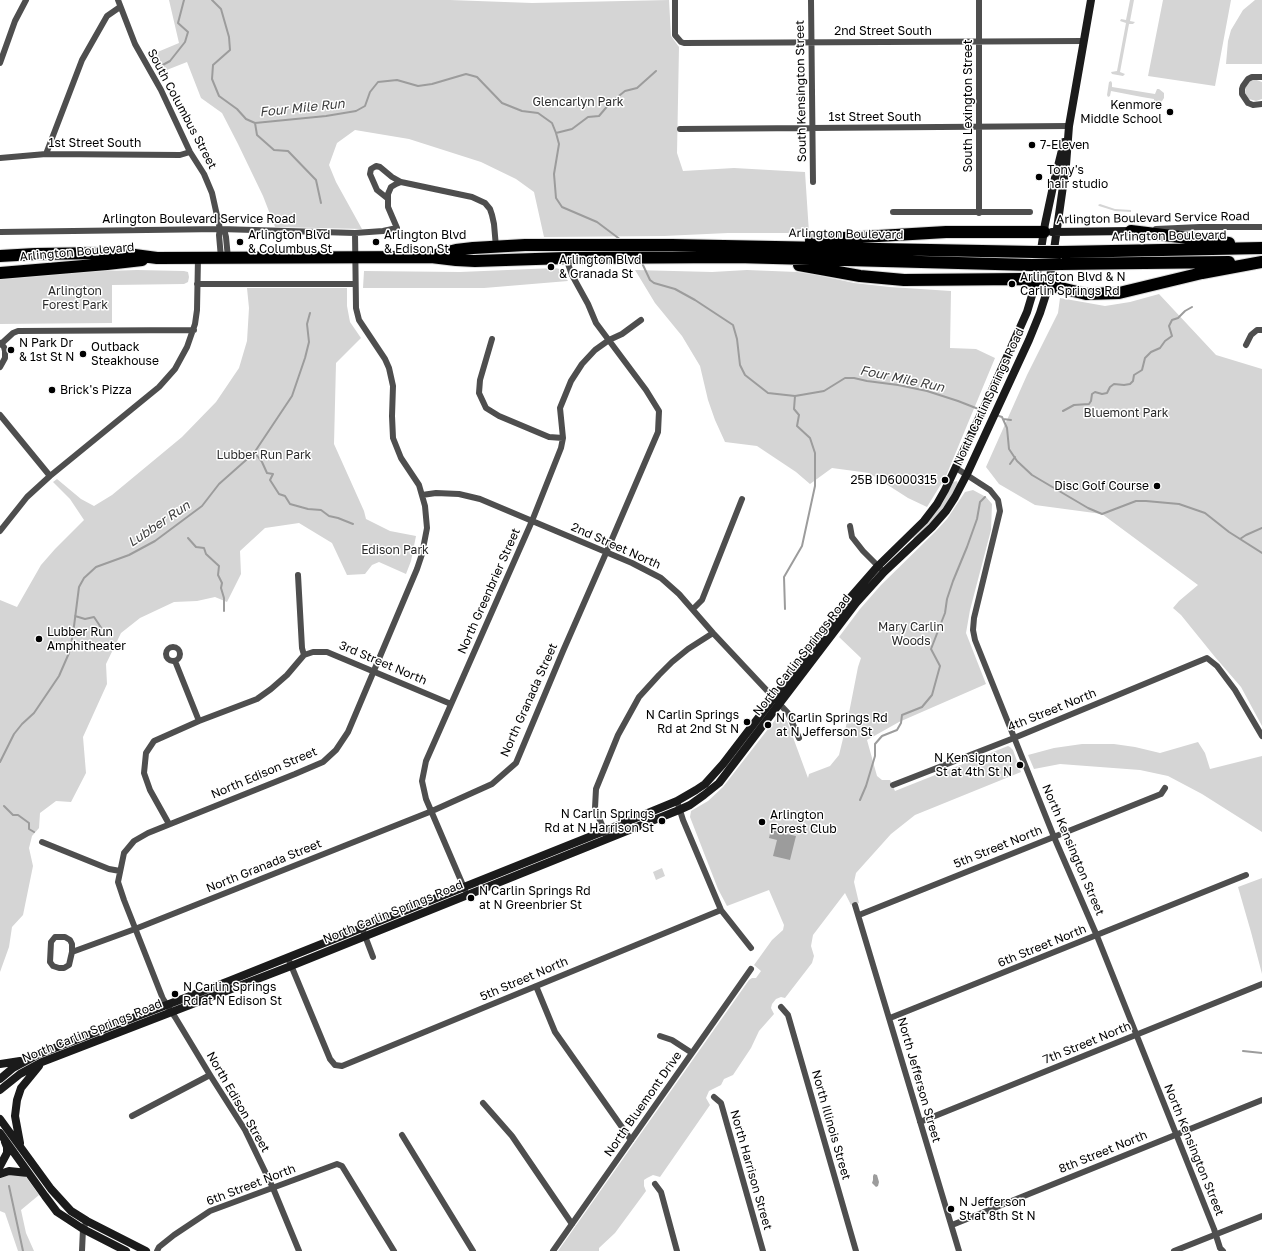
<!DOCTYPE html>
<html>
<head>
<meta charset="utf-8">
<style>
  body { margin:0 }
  canvas { display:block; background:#fff }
</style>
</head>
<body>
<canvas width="1262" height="1251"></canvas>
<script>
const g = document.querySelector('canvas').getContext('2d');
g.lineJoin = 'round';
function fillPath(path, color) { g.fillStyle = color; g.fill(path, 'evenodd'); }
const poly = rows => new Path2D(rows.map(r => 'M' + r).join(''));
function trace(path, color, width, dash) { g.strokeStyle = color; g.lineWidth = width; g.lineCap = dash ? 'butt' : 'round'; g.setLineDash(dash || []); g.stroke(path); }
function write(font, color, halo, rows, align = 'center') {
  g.font = font + ' "Golos Text",sans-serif'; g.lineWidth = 3; g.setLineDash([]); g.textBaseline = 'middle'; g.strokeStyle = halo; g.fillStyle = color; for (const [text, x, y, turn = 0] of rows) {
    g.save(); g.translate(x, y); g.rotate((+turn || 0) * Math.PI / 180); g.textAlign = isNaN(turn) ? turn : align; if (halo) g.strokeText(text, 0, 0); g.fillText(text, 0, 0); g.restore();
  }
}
fillPath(poly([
  [169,0,450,0,532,3,669,0,671,36,679,47,677,153,683,171,734,168,805,172,809,233,728,233,664,236,544,237,534,192,516,179,481,162,409,139,355,130,337,143,329,165,336,182,362,229,275,227,263,196,238,144,222,113,201,98,187,62,159,73,148,56,179,43],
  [1130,0,1134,0,1130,21,1135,22,1133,24,1129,24,1120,72,1125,74,1123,76,1112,74,1111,72,1117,71,1126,23,1120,21,1121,19,1126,20],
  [1163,0,1231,0,1215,86,1148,76],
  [1255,0,1262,0,1262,64,1226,64,1228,41,1231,30,1243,10],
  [1254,79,1262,82,1262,99,1256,101,1249,99,1245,93,1246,86,1251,80],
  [1111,81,1112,83,1112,87,1155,94,1157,89,1159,89,1164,93,1164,98,1160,104,1156,105,1154,103,1154,99,1142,97,1111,91,1110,96,1108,97,1107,95,1109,82],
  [1100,204,1115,209,1131,210,1131,212,1115,211,1099,206,1098,205],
  [555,268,560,269,568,281,484,288,363,288,364,271,460,272],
  [137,270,184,271,188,272,189,277,188,282,184,284,112,285,112,323,0,324,0,279,74,272],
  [635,270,712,272,747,270,797,272,817,275,854,283,890,287,951,291,950,348,976,349,995,358,946,476,927,507,908,498,869,473,832,468,810,484,796,472,757,446,725,442,715,420,708,400,700,366,682,336,655,303],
  [247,288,347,288,347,306,350,322,361,338,336,363,334,444,364,511,366,519,390,531,416,536,411,561,406,574,379,562,372,565,365,574,347,575,332,543,299,523,265,528,240,551,241,574,227,602,215,597,197,601,174,602,140,618,121,633,106,664,107,684,83,737,86,773,71,802,56,801,40,813,39,828,32,836,29,848,33,866,23,915,12,927,9,947,0,972,0,600,17,607,41,565,55,549,84,520,70,499,53,482,57,479,81,499,94,506,112,495,182,437,216,402,239,368,247,341,249,308],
  [1159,294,1216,355,1262,369,1262,726,1241,687,1215,657,1181,615,1173,608,1179,601,1198,585,1102,514,1035,505,999,484,986,467,1027,375,1058,313,1060,298,1105,306,1130,302],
  [957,481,958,484,949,500,936,517,914,539,913,538,930,519,943,502,953,482],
  [973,490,986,497,992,504,991,530,970,610,966,633,986,684,899,722,867,740,877,776,882,780,890,780,895,791,1008,746,1010,747,1013,750,1021,772,915,815,891,834,856,873,854,882,859,903,851,905,845,893,813,935,811,946,814,956,812,963,785,998,781,997,776,999,772,1004,771,1008,774,1014,759,1031,751,1048,733,1075,724,1079,721,1085,709,1091,706,1098,710,1105,660,1177,653,1175,647,1178,644,1180,644,1186,646,1191,615,1233,599,1248,599,1251,558,1251,749,980,752,978,756,978,761,971,754,965,772,940,783,930,784,925,769,890,727,906,718,889,690,817,691,811,708,801,723,787,775,720,779,717,784,718,787,721,808,778,809,774,830,766,839,755,848,718,858,667,861,658,839,637,860,609,881,585,935,532,947,519,965,492],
  [1198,742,1205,753,1210,769,1262,756,1262,832,1202,794,1168,776,1140,770,1060,764,1034,769,1028,755,1054,748,1082,744,1114,744,1135,747,1160,753],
  [662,868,665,876,656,880,653,872],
  [1262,878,1262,974,1251,932,1238,887],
  [9,1172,22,1175,26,1177,39,1195,21,1210,26,1233,34,1251,18,1251,5,1213,0,1211,0,1176]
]), '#d5d5d5');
fillPath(poly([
  [772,825,780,827,779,832,796,836,790,860,773,856,777,840,769,838],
  [874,1174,877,1175,879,1182,878,1186,876,1187,872,1183,873,1180,873,1176]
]), '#9c9c9c');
trace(poly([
  [212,0,221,9,229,37,230,50,213,65,212,79,219,96,237,109,246,119,255,123,326,116,356,111,365,106,370,92,378,82,397,80,418,86,432,84,466,74,477,77,502,103,522,111,538,113,552,123,556,133,559,144,554,174,556,198,562,207,597,222,621,240],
  [159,67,170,61,185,42,188,32,178,23,184,0],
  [255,123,257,135,274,150,288,151,316,180,321,203],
  [556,133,572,129,588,117,599,116,610,103,625,91,637,88,656,71],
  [642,263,650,280,654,283,675,289,695,300,733,325,737,339,740,365,745,375,768,393,795,396,824,391,845,378,854,378,867,381,898,385,927,391,958,401,981,410],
  [1063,411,1074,405,1089,404,1091,401,1092,394,1095,392,1102,394,1107,393,1110,387,1114,384,1124,385,1130,384,1133,381,1134,375,1142,370,1145,358,1151,352,1160,348,1165,341,1172,336,1169,326,1172,320,1178,318,1185,311,1192,307],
  [996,415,1002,417,1007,428,1009,449,1017,461,1032,475,1088,508,1102,514,1136,501,1146,501,1179,504,1205,513,1229,532,1262,553],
  [1003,419,1011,420],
  [255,453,262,462,267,473,273,474,270,480,279,494,285,496,290,504,308,509,321,510,329,516,338,518,353,524],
  [1010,464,1015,457],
  [188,538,196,547,204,548,206,554,219,566,218,575,222,583,221,588,224,598,224,611],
  [1240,539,1246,535,1262,528],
  [785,609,784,577,802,546,815,486,815,453,810,438,797,426,799,415,794,409,795,396],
  [75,616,85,619,94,617,102,629],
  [0,762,14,734,22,724,34,713,59,676,69,653,73,634,79,587,84,578,96,567,129,555,155,541,202,506,219,484,254,453,292,396,305,358,309,342,307,324,310,313],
  [860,800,866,786,875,756,875,744,882,736,897,730,901,723,902,715,922,707,932,695,940,666,931,649,945,613,947,599,953,581,967,547,977,519,980,502,985,497],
  [4,806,13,815,18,815,29,823,29,829,34,832],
  [1243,1051,1262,1053],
  [9,1186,23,1251]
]), '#9c9c9c', 2);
const highway = poly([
  [1131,231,1229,243],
  [811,240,946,232,1044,232],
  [1062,252,1262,248],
  [436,255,456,250,473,248,525,245,672,245,1034,252],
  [0,256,35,254,103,253,127,254,157,258,431,257,456,260,475,261,566,258,736,257,1032,265],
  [1060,264,1229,262],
  [799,265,860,276,904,280,1023,279,1086,294,1119,293,1202,273,1262,262],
  [0,273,107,264,142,260]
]);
trace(highway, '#dbdbdb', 14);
trace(poly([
  [118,0,135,44,161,90,190,152,204,174,212,193,220,229,219,235,221,258],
  [675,0,675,35,681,42,684,43,1083,41],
  [811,0,813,182],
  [979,0,979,213],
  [0,63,15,21,26,0],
  [1262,77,1252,77,1248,79,1243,86,1242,89,1242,94,1248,103,1253,105,1262,104],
  [680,129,1069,126],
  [46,154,82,60,107,16,120,7],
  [0,158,46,154,180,155,190,152],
  [387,198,377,190,370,174,371,169,376,166,380,167,392,177,401,182],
  [893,212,1030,212],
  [220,229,225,233,226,237,228,258],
  [1156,229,1200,227,1262,227],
  [0,232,220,229,355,233,383,231,397,228,388,207,388,194,391,187,396,184,401,182,472,197,485,203,490,209,492,215,494,224,496,247],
  [197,284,355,284],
  [492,339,480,380,479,393,486,408,499,416,549,437,563,438],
  [0,343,4,347,5,351,5,358,0,367],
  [1,344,13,333,18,331,194,330],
  [1246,345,1251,335,1257,330,1262,330],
  [0,415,50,476],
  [956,468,990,490,998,500,1000,511,974,618,973,630,975,640,1054,837,1097,936,1214,1229,1220,1248,1223,1251],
  [422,495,436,493,459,494,480,499,632,563,661,578,679,594,713,633,788,713,799,738],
  [850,526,852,537,863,551,881,569],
  [0,531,27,497,50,476,159,387,175,369,187,347,195,324,197,310,198,258],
  [298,575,302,648,304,655],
  [693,609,702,600,742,499],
  '166 654a7 7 0 1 1 14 0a7 7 0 1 1-14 0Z',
  [175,661,199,721],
  [893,785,1014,738,1207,658,1217,666,1235,690,1262,736],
  [677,801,683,820,721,910,751,948],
  [169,824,150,790,144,773,146,753,154,741,199,721,257,699,271,689,287,675,304,655,313,652,327,652,451,704],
  [606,835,595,808,596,789,618,735,639,697,659,675,672,662,688,649,713,633],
  [42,842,109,869,120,871],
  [465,890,426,799,422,781,426,761,532,521,561,448,563,438,560,408,571,381,582,364,595,350,609,340,622,334,641,320],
  [855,905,959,1251],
  [859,915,1161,794,1165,788],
  [362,928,373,957],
  [72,952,72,944,70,940,65,937,55,937,51,942,50,962,53,966,59,968,64,968,69,965,72,952,135,929,432,811,492,784,516,763,563,651,606,553,658,432,659,411,646,390,596,323,588,304,572,275,566,258],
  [288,958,330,1059,335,1065,342,1066,721,910],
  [536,986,555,1032,631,1140],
  [781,1007,788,1015,856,1251],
  [890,1018,1246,875],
  [660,1036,672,1040,692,1053],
  [714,1097,721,1103,763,1251],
  [483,1103,512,1136,572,1224],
  [132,1116,210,1075],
  [920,1122,1262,984],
  [402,1135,473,1251],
  [655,1184,661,1192,677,1251],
  [952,1225,1262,1100],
  [82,1251,83,1229,87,1221],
  [157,1251,159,1247,174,1235,210,1211,337,1164,342,1166,394,1251],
  [299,1251,273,1188,245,1130,210,1075,175,1017,163,999,124,900,118,882,124,853,134,841,148,833,295,774,323,762,336,750,348,732,417,569,422,554,427,528,425,506,419,485,401,458,393,438,392,416,393,386,389,368,385,359,359,320,356,308,355,233],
  [553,1251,751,969],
  [1174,1251,1262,1216]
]), '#4e4e4e', 6);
trace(poly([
  [1052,232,1131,231],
  [0,1064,20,1061],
  [0,1079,13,1068,39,1054,229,981,604,831,677,801,696,790,705,784,723,764,850,598,878,566,924,521,937,504,945,490,988,399,1027,312,1036,282,1045,224,1054,182,1064,142],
  [0,1090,20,1074,42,1062,291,966,679,810,690,805,704,795,719,783,856,603,884,572,932,527,946,511,955,497,967,474,1029,340,1040,313,1049,285,1066,165,1069,126,1091,0],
  [0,1119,51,1189,71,1211,87,1221,146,1251],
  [0,1133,45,1196,57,1212,83,1229,126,1251],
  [20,1143,15,1116,17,1100,21,1088,39,1066],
  [0,1166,7,1153,7,1147,5,1142],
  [0,1174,9,1171,28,1173]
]), '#1b1b1b', 8);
trace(highway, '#000', 12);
const highwayBridge = poly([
  [1034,252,1062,252],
  [1032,265,1060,264]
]);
trace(highwayBridge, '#dbdbdb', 14, []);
trace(highwayBridge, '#000', 12);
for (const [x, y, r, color] of [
  [1170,112,4,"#000"],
  [1032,145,4,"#000"],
  [1039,177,4,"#000"],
  [240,242,4,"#000"],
  [376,242,4,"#000"],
  [551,267,4,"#000"],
  [1012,284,4,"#000"],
  [11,350,4,"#000"],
  [83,354,4,"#000"],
  [52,390,4,"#000"],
  [945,480,4,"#000"],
  [1157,486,4,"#000"],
  [39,639,4,"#000"],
  [747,722,4,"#000"],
  [768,725,4,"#000"],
  [1020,765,4,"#000"],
  [662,821,4,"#000"],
  [762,822,4,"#000"],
  [471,898,4,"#000"],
  [175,994,4,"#000"],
  [951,1209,4,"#000"]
]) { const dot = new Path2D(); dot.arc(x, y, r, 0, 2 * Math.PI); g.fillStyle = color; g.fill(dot); trace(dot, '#fff', 1.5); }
write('12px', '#000', '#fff', [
  ["2nd Street South",883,31],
  ["South Kensington Street",801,91,-91],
  ["South Lexington Street",968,106,-90],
  ["South Columbus Street",182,109,62],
  ["1st Street South",875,117],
  ["1st Street South",95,143],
  ["Arlington Boulevard Service Road",1153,218,-1],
  ["Arlington Boulevard Service Road",199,219],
  ["Arlington Boulevard",846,234,1],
  ["Arlington Boulevard",1169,236,-1],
  ["Arlington Boulevard",77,252,-5],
  ["North Carlin Springs Road",989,397,-65],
  ["2nd Street North",616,546,24],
  ["North Greenbrier Street",489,591,-66],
  ["North Carlin Springs Road",802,655,-52],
  ["3rd Street North",383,663,23],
  ["North Granada Street",529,700,-66],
  ["4th Street North",1052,710,-22],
  ["North Edison Street",264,773,-23],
  ["5th Street North",998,847,-22],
  ["North Kensington Street",1073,850,67],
  ["North Granada Street",264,866,-22],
  ["North Carlin Springs Road",393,912,-22],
  ["6th Street North",1042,946,-22],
  ["5th Street North",524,979,-23],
  ["North Carlin Springs Road",92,1031,-22],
  ["7th Street North",1087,1043,-22],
  ["North Jefferson Street",919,1080,74],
  ["North Edison Street",238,1102,60],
  ["North Bluemont Drive",643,1104,-55],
  ["North Illinois Street",831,1125,74],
  ["North Kensington Street",1194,1150,68],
  ["8th Street North",1103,1152,-22],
  ["North Harrison Street",751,1170,74],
  ["6th Street North",251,1185,-21]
]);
write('12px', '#2c2c2c', '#fff', [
  ["Glencarlyn Park",578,102],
  ["Arlington",75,291],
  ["Forest Park",75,305],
  ["Bluemont Park",1126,413],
  ["Lubber Run Park",264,455],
  ["Edison Park",395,550],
  ["Mary Carlin",911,627],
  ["Woods",911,641]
]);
write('12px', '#000', '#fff', [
  ["Kenmore",1162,105,"right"],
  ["Middle School",1162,119,"right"],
  ["7-Eleven",1040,145],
  ["Tony's",1047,170],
  ["hair studio",1047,184],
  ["Arlington Blvd",248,235],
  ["& Columbus St",248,249],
  ["Arlington Blvd",384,235],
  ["& Edison St",384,249],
  ["Arlington Blvd",559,260],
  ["& Granada St",559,274],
  ["Arlington Blvd & N",1020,277],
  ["Carlin Springs Rd",1020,291],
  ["N Park Dr",19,343],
  ["& 1st St N",19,357],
  ["Outback",91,347],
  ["Steakhouse",91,361],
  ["Brick's Pizza",60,390],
  ["25B ID6000315",937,480,"right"],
  ["Disc Golf Course",1149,486,"right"],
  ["Lubber Run",47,632],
  ["Amphitheater",47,646],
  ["N Carlin Springs",739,715,"right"],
  ["Rd at 2nd St N",739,729,"right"],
  ["N Carlin Springs Rd",776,718],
  ["at N Jefferson St",776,732],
  ["N Kensignton",1012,758,"right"],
  ["St at 4th St N",1012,772,"right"],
  ["N Carlin Springs",654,814,"right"],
  ["Rd at N Harrison St",654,828,"right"],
  ["Arlington",770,815],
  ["Forest Club",770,829],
  ["N Carlin Springs Rd",479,891],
  ["at N Greenbrier St",479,905],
  ["N Carlin Springs",183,987],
  ["Rd at N Edison St",183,1001],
  ["N Jefferson",959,1202],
  ["St at 8th St N",959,1216]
], 'left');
write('italic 13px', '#3d3d3d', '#fff', [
  ["Four Mile Run",302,108,-6],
  ["Four Mile Run",902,379,12],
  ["Lubber Run",159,524,-34]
]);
</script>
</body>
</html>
